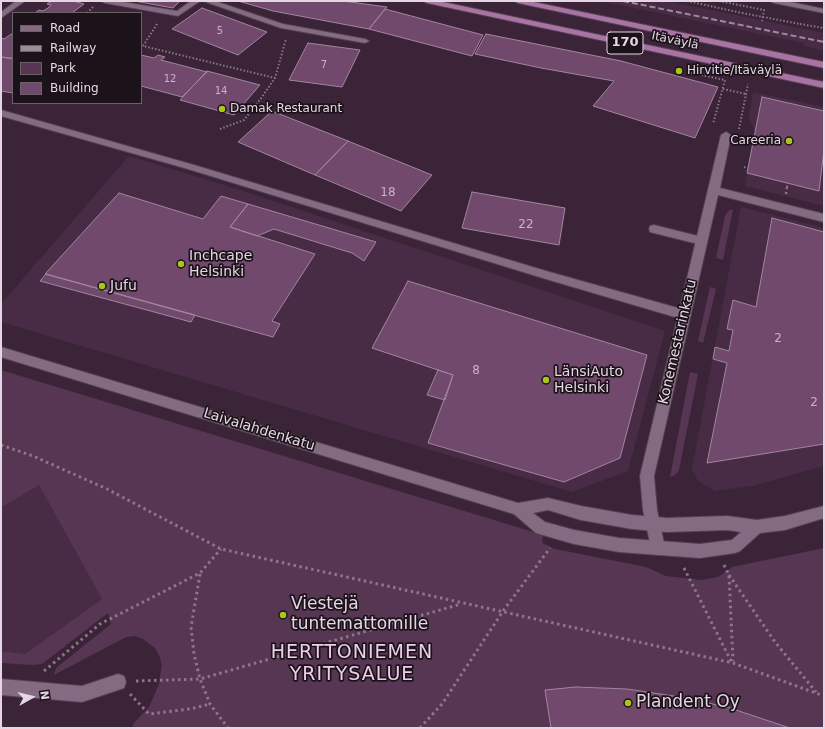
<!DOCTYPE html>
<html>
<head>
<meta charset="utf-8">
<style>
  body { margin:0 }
  #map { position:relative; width:825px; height:729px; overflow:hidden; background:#3b2438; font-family:"DejaVu Sans",sans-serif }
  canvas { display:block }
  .frame { position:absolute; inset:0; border:2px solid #e5d6e3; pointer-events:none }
  .legend { position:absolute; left:12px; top:12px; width:130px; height:92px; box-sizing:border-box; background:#1c121a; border:1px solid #6c606a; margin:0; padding:5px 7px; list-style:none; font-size:12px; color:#e5d6e3 }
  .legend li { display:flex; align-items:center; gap:8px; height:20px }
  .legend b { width:20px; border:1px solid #6c606a }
  .north { position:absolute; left:12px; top:677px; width:40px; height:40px; -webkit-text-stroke:3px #1c121a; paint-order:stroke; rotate:82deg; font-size:11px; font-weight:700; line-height:16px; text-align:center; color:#e5d6e3 }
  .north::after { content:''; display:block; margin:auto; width:14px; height:18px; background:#e5d6e3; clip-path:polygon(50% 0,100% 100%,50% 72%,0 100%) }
</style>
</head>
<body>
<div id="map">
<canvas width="825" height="729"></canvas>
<div class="frame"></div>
<ul class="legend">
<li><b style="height:5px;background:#856b81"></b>Road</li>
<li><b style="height:5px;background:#9d8b9b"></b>Railway</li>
<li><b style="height:11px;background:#573654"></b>Park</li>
<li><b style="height:11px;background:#71496d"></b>Building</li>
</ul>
<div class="north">N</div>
</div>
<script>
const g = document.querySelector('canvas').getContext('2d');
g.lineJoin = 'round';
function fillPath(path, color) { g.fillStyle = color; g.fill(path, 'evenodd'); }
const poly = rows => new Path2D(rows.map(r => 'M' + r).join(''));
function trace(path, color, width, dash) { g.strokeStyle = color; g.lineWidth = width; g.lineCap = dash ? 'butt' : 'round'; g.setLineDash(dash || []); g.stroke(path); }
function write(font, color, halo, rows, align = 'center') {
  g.font = font + ' "DejaVu Sans",sans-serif'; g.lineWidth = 3.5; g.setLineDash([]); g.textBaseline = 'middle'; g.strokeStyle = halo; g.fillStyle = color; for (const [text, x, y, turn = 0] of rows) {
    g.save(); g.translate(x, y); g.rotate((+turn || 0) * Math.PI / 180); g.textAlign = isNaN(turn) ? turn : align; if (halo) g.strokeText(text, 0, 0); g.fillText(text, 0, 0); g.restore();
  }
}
fillPath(poly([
  [600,1,666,1,824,33,824,51,804,46,804,43],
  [753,92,824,107,824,206,745,186,755,132,749,117],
  [129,156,234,188,665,331,628,471,572,492,1,322,1,304],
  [741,207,824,228,824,466,752,486,715,491,698,481,692,469],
  [39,485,102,599,25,654,1,651,1,505,4,506]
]), '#482c45');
fillPath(poly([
  [733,209,723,260,716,258,725,216,728,211],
  [710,287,716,289,703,343,698,341],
  [1,370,543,535,542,543,555,549,646,567,666,576,701,580,718,577,732,567,824,548,824,728,790,728,730,708,687,698,627,689,576,687,551,728,133,728,133,724,149,707,159,684,160,676,162,665,159,655,155,648,143,639,135,636,126,637,54,675,56,668,111,624,108,613,42,664,32,665,1,663,1,651,25,654,102,599,39,485,4,506,1,505],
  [690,372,698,374,679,470,675,475,670,477]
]), '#573654');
const building = poly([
  [52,1,73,1,84,4,72,13,35,13,39,10,43,11,48,8,51,5,47,4,52,1],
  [134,1,180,1,173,8,134,1],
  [238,1,343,1,387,7,369,29,273,11,238,1],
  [202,8,267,32,238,55,172,29,202,8],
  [385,9,483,35,472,56,369,29,385,9],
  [13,33,13,57,11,58,1,57,1,38,4,39,13,33],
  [486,34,621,61,718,87,695,138,593,106,614,81,541,68,475,54,486,34],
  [308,43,360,50,342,87,289,80,308,43],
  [141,55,154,58,158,55,165,57,161,60,207,72,182,97,141,86,141,55],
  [1,57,13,59,13,93,1,91,1,57],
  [207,71,260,85,234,115,180,100,207,71],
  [762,97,824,111,824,150,819,191,747,173,762,97],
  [272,111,348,141,315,175,238,142,272,111],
  [348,141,432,175,401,211,315,175,348,141],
  [472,192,565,208,559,245,462,228,472,192],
  [119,193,203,219,221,196,248,204,230,227,315,254,272,321,280,324,273,337,45,274,119,193],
  [248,204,376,242,364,261,352,253,274,229,257,236,230,227,248,204],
  [772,218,824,232,824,444,707,463,727,363,713,359,715,347,729,351,733,330,727,329,733,300,756,307,772,218],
  [46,274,195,315,191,322,40,281,46,274],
  [408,281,647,355,620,458,564,482,428,443,453,375,372,348,408,281],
  [438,370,453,375,445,400,427,395,438,370],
  [576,687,627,689,687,698,730,708,790,728,551,728,545,690,576,687]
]);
fillPath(building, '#71496d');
trace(building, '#a1869e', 1);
const service = poly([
  [101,1,118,1,177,11,191,1,200,1,178,16,105,3,101,1],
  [203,1,215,1,283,24,365,39,369,41,365,43,281,28,203,1],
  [1,110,194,165,546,271,685,310,689,312,691,315,689,318,685,320,546,279,188,169,1,116,1,110],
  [654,225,706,238,707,241,706,244,702,245,650,232,649,229,650,226,654,225]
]);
const minor = poly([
  [16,1,25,1,1,18,1,12,16,1],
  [770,1,786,1,824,9,824,13,774,3,770,1],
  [726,132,731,135,720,188,824,214,824,222,718,195,654,476,657,510,665,548,663,553,658,555,653,553,651,548,643,510,640,476,721,135,726,132],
  [118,674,124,676,126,682,124,688,82,702,1,695,1,679,82,686,118,674]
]);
const tertiary = poly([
  [1,347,518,503,548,498,581,506,632,515,667,518,727,516,757,520,785,516,824,506,824,518,785,530,760,533,740,551,735,553,700,558,619,552,574,544,536,533,514,514,1,357,1,347],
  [548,510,581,520,632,529,667,532,727,530,741,532,732,540,700,544,619,538,574,530,545,522,533,513,548,510]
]);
const trunk = poly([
  [423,1,438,1,824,82,824,88,427,3,423,1],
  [514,1,529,1,824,62,824,68,518,3,514,1]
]);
trace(service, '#544152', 2);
trace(minor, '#544152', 2);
trace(tertiary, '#544152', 2);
trace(trunk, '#544152', 2);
trace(poly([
  [687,1,742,13],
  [719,1,764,10,762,21],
  [87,13,93,7],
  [157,24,143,46,275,78],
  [800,24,824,28],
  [691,73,725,80,713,124],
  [723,89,746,94],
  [220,129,244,120,262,97,275,78,286,39],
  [739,129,748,84],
  [744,167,748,168],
  [787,187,788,183]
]), '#8b7788', 2, [1.5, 2]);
trace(poly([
  [786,194,787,186]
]), '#8b7788', 2.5, [2, 3]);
trace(poly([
  [1,445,33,456,107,489,221,549,733,663,824,696],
  [724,565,729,575,733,661],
  [684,568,732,663],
  [200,574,191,627,194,654,200,679,210,704,228,728],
  [729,575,775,642,816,692],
  [44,671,100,624,200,573,221,549],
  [136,681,200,679,461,604],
  [130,694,149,714,190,709,210,704],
  [420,728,442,704,503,611,550,548]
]), '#8b7788', 3, [2.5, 3.5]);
fillPath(service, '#856b81');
fillPath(minor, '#856b81');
fillPath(tertiary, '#856b81');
fillPath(trunk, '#a974a4');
trace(poly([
  [623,1,824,42]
]), '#9d8b9b', 2, [6, 3]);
trace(poly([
  [742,13,800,24]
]), '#8b7788', 2, [1.5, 2]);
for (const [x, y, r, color] of [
  [679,71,4,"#a8c71b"],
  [222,109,4,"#a8c71b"],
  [789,141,4,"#a8c71b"],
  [181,264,4,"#a8c71b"],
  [102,286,4,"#a8c71b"],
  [546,380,4,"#a8c71b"],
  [283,615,4,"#a8c71b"],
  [628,703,4,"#a8c71b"]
]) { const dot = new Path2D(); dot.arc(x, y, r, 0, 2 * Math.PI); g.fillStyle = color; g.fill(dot); trace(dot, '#1c121a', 1.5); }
write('10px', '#c8b3c6', null, [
  ["5",220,31],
  ["7",324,65],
  ["12",170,79],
  ["14",221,91]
]);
write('12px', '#e5d6e3', '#1c121a', [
  ["Itäväylä",675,41,12]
]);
write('12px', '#e5d6e3', '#1c121a', [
  ["Hirvitie/Itäväylä",687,71],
  ["Damak Restaurant",230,109],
  ["Careeria",781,141,"right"]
], 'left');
write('12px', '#c8b3c6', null, [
  ["18",388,193],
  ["22",526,225],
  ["2",778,339],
  ["8",476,371],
  ["2",814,403]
]);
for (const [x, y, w] of [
  [625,43,36]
]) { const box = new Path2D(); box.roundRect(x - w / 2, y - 11, w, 22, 3); g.fillStyle = '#1c121a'; g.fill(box); trace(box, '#e5d6e3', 1); }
write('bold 13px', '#e5d6e3', null, [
  ["170",625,43]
]);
write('14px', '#e5d6e3', '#1c121a', [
  ["Inchcape",189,256],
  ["Helsinki",189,272],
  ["Jufu",110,286],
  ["LänsiAuto",554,372],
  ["Helsinki",554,388]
], 'left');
write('14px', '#e5d6e3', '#1c121a', [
  ["Konemestarinkatu",678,342,-77],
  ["Laivalahdenkatu",259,430,17]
]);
write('17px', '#e5d6e3', '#1c121a', [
  ["Viestejä",291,605],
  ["tuntemattomille",291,625],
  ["Plandent Oy",636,703]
], 'left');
g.letterSpacing = '1px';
write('19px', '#ebcee7', '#1c121a', [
  ["HERTTONIEMEN",352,653],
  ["YRITYSALUE",352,675]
]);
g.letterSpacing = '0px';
</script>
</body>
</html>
